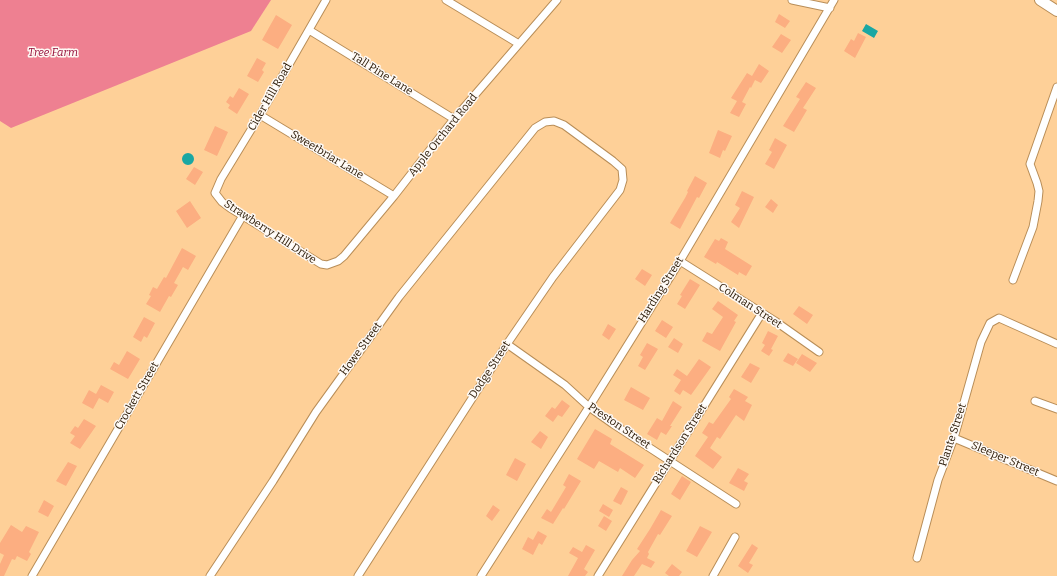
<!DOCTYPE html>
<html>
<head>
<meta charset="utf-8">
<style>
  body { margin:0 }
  canvas { display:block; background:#fed098 }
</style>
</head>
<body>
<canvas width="1057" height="576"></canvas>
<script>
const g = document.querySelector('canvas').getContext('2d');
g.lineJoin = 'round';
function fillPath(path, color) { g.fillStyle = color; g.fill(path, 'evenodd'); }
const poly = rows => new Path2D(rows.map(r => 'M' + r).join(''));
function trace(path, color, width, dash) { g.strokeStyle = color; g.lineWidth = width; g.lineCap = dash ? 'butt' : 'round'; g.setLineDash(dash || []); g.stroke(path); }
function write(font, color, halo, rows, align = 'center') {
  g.font = font + ' Bitter,serif'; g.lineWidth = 3; g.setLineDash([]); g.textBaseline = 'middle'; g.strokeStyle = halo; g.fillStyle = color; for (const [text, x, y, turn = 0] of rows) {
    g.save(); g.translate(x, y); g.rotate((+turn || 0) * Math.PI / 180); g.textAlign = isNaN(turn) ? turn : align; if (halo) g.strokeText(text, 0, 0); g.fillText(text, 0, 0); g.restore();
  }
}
fillPath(poly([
  [0,0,271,0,251,31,11,128,0,121]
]), '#ee8091');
fillPath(poly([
  [866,24,878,31,874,38,862,31],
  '182 159a6 6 0 1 1 12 0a6 6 0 1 1-12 0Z'
]), '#1aa7a3');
fillPath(poly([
  [779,14,790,21,785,28,775,22],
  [276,15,292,25,278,49,262,40],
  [858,33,866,37,855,58,844,51,851,39,854,41],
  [781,34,791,40,782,53,772,47],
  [257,58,266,63,262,70,264,72,258,82,247,76],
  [759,64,769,71,761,83,755,80,751,88,750,87,742,102,746,104,739,117,730,113,737,101,731,98,747,73,752,76],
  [806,82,816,88,803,108,807,110,794,132,783,126,800,99,796,97],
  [239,88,249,94,237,114,228,108,230,105,226,102,230,96,233,98],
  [215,126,228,132,217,156,204,150],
  [718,130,732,136,725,151,723,150,720,158,709,153],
  [775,138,787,145,774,169,765,164,772,152,769,150],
  [194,167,203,172,195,185,186,179],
  [695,176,707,183,699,198,697,197,680,229,670,223,685,198,688,192,687,191],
  [742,191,754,197,739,228,731,222,740,208,735,205],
  [771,199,778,205,773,213,765,207],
  [190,201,201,218,187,228,176,211],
  [721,238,728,242,725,249,752,266,746,276,739,272,738,275,717,262,716,264,704,257,715,239,719,241],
  [182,248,196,256,188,270,183,267,174,283,178,285,171,297,169,296,160,312,146,304,151,296,149,295,153,287,157,289,164,277,166,278],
  [642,269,652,275,645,286,635,279],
  [690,279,700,285,685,309,677,304,682,296,680,295],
  [718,301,738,315,734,321,736,322,720,351,702,341,707,332,712,334,723,317,712,309],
  [799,306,813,315,807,324,793,314],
  [144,317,155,323,147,338,144,336,141,342,133,337],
  [662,320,673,327,666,338,655,331],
  [608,324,616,329,609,340,602,335],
  [768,331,778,336,771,349,773,350,769,356,761,351,765,345,762,343],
  [674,338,683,344,678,353,668,347],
  [647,343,658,349,645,370,638,366,643,357,640,355],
  [127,351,140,359,128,379,110,369,114,362,119,365],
  [788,353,798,359,793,366,783,361],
  [802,354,817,363,810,372,796,363],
  [699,359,711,367,691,395,683,390,680,395,674,391,681,380,673,375,677,369,687,376],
  [750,363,760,368,751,383,741,377],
  [101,385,114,392,108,403,99,398,93,409,82,403,89,390,96,394],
  [631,387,650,398,643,410,624,400],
  [734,389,748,397,745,401,752,405,744,421,736,415,720,439,717,437,710,448,722,457,713,469,695,456,708,437,702,433,709,422,713,424,731,399,729,397],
  [562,400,570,406,562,417,558,415,553,422,545,416,552,407,555,409],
  [673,401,682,407,670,426,672,426,666,435,661,432,657,440,647,434,657,418,662,421],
  [84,419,96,426,80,449,70,443,75,436,70,433,75,426,78,428],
  [595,429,612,439,610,444,644,465,635,478,620,468,618,472,599,461,594,469,577,459],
  [540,431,548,437,541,449,531,442],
  [515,458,526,464,517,481,506,475],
  [68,462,77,466,66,486,56,481],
  [738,468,749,474,744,481,748,483,744,491,729,483],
  [569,474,581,481,564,509,563,508,553,524,541,518,547,509,551,512,566,487,563,485],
  [682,476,691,482,680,500,671,494],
  [621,487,628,491,621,505,613,501],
  [44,500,54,506,48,517,38,512],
  [603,504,613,510,609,517,599,511],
  [493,505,500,510,492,521,486,516],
  [661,510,672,516,660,535,658,534,648,552,649,554,647,558,655,562,651,568,642,564,634,576,622,576,632,560,640,551,637,549,650,529],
  [604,516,612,521,606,531,598,526],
  [11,525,22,532,26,526,39,532,29,552,31,554,27,561,17,556,15,560,12,559,4,576,0,576,0,564,4,555,0,553,0,543],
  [700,526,712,532,697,557,686,551],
  [538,531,547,536,542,545,539,543,533,555,522,549,528,537,533,540],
  [752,544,758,548,749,563,753,565,748,573,738,566],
  [586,545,595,550,584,569,588,572,585,576,568,576,578,558,569,553,573,547,582,552],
  [672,564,682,572,679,576,669,576,665,573]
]), '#fcae81');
const street = poly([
  [326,0,260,115,221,179,215,193,222,202,230,208,321,264,327,265,338,261,344,256,394,196,454,119,557,0],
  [446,0,519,44],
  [792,0,830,8],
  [309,30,454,119],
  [260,115,394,196],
  [680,261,775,321,819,352],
  [1013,280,1033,227,1038,201,1039,191,1037,183,1030,164,1057,87],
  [507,344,565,385,589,407,613,424,736,504],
  [1035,401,1057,409],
  [954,438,1057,481],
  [917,558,938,480,954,438,981,342,990,323,999,318,1057,344],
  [32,576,242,217],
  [210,576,273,481,316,412,399,297,535,128,545,122,554,121,564,125,613,161,622,169,623,180,620,190,553,277,507,344,358,576],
  [481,576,589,407,680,261,834,0],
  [598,576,762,313],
  [713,576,735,537]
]);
const secondary = poly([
  [1040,0,1057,11]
]);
trace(street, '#b98e58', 9);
trace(secondary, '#b98e58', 12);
trace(street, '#fff', 7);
trace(secondary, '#fff', 10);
write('italic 11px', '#950b38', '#fef9f4', [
  ["Tree Farm",53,53]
]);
write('11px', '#261501', '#fef9f4', [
  ["Tall Pine Lane",382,74,32],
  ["Cider Hill Road",270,97,-60],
  ["Apple Orchard Road",443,135,-51],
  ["Sweetbriar Lane",327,155,31],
  ["Strawberry Hill Drive",270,232,33],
  ["Harding Street",661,290,-58],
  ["Colman Street",750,306,33],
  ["Howe Street",361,349,-54],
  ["Dodge Street",490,370,-57],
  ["Crockett Street",137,396,-60],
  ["Preston Street",619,426,34],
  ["Plante Street",953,435,-72],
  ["Richardson Street",680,444,-58],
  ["Sleeper Street",1005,459,23]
]);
</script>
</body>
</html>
